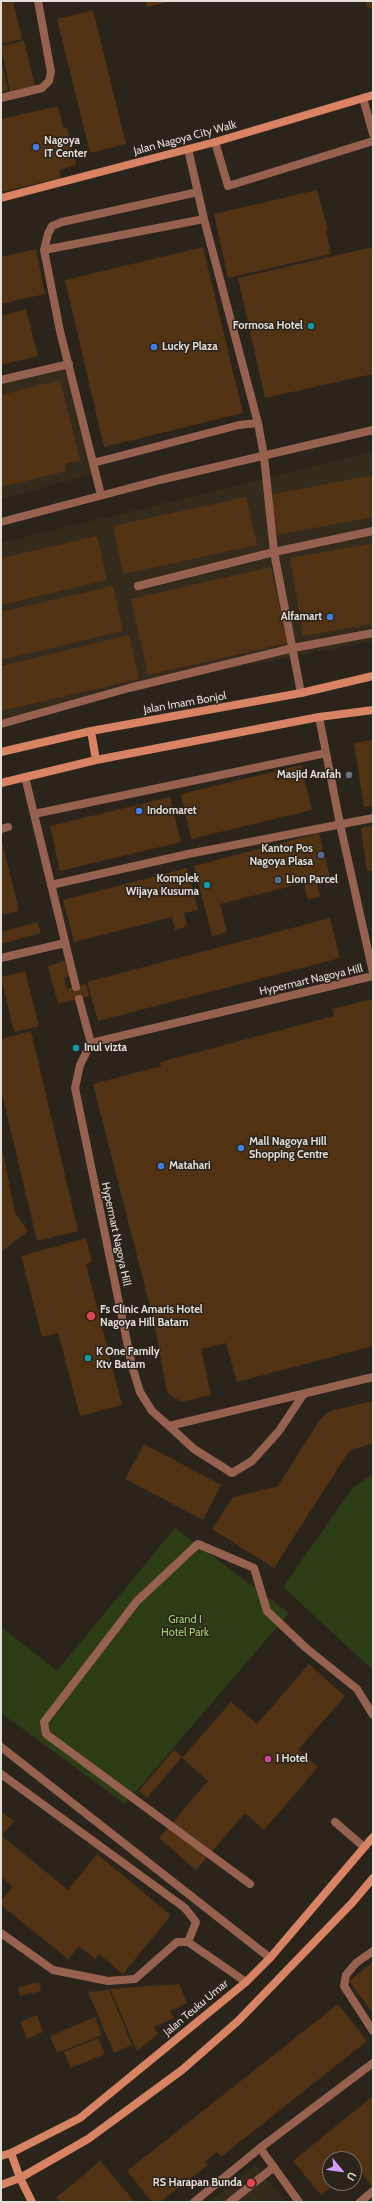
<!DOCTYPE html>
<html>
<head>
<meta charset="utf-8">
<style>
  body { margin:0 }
  #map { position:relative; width:374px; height:2203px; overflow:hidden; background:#2b241b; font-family:Cabin,sans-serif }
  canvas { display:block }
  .frame { position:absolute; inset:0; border:2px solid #e2ded8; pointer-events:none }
  .north { position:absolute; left:322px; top:2151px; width:40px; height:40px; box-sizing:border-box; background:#2b241b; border:1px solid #746e67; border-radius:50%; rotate:119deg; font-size:11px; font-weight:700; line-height:16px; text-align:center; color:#e2ded8 }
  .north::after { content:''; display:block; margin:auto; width:14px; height:18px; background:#d59bfb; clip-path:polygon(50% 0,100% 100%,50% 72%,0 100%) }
</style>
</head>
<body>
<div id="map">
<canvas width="374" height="2203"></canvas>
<div class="frame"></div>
<div class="north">U</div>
</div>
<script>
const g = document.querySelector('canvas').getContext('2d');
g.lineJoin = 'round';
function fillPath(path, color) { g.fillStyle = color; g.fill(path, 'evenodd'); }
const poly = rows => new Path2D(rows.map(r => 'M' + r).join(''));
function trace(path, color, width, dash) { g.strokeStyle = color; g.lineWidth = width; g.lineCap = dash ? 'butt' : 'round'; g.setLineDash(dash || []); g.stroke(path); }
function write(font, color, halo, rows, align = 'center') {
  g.font = font + ' Cabin,sans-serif'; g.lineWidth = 3; g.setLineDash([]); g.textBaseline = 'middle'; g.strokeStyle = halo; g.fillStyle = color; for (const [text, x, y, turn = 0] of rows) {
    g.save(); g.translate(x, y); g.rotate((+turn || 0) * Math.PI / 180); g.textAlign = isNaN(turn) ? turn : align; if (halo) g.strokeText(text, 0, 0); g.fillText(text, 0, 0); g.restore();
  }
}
fillPath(poly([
  [65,361,94,474,1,499,1,378],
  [373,452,373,641,220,671,1,720,1,543],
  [255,2165,286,2202,209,2202]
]), '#352b1c');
fillPath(poly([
  [373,1474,373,1670,283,1587,353,1487],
  [175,1528,289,1613,125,1804,1,1713,1,1627,57,1671]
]), '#2c3d16');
fillPath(poly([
  [13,1,22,39,1,44,1,3],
  [145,1,168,1,168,2,147,7],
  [365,1,373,1,373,7,368,9],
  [93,10,126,144,90,153,57,19],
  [24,41,35,86,10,92,1,46],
  [2,63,8,90,1,92,1,64],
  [58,106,63,128,67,127,76,165,59,170,61,178,1,192,1,119],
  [317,190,328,230,326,231,331,254,228,278,214,214],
  [203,247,243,413,104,447,65,280],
  [373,247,373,374,265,398,238,278],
  [36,249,45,294,1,304,1,257],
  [26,309,38,356,1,365,1,316],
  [60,380,80,460,65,464,66,471,1,487,1,395],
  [373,475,373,517,277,535,270,495],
  [246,497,257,545,123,574,113,526],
  [97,536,107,580,1,605,1,558],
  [373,543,373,624,303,636,290,558],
  [271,567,288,643,148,675,131,599],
  [113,586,123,631,1,660,1,612],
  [129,635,139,679,1,711,1,666],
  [373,740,373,806,364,807,354,743],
  [301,765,312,810,191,839,181,794],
  [170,797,181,842,60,871,50,826],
  [373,826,373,870,367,871,361,828],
  [319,833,330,876,316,879,320,897,308,900,304,883,220,904,227,932,212,936,194,866],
  [2,842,19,911,1,915,1,843],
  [187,868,198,910,184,913,187,926,175,930,172,917,74,942,63,900],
  [330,918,340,958,98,1021,87,982],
  [37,922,41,933,1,944,1,932],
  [67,960,71,976,64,978,67,989,86,984,89,996,58,1004,48,966],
  [25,971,39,1026,14,1032,1,977],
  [373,999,373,1346,237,1382,226,1343,201,1349,211,1395,182,1402,167,1393,155,1326,93,1084,161,1066,160,1062,334,1016,332,1009],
  [31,1031,78,1231,37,1241,1,1090,1,1039],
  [2,1148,15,1213,28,1231,1,1252],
  [86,1238,92,1262,86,1264,122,1405,80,1416,58,1333,42,1337,21,1256],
  [373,1401,373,1443,349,1451,274,1568,212,1529,233,1497,278,1486,319,1421,326,1414,334,1410],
  [144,1444,221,1485,203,1520,125,1479],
  [309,1664,345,1696,298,1750,318,1767,264,1830,245,1813,196,1870,159,1838,208,1781,182,1758,231,1702,257,1724],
  [174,1750,182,1757,147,1798,139,1791],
  [1,1811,14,1821,2,1836,68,1890,97,1854,171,1915,123,1974,99,1954,95,1959,79,1946,68,1959,1,1905,1,1901,13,1887,1,1877],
  [373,1962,373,2013,349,1981],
  [39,1982,41,1991,20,1996,18,1987],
  [179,1984,187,2003,170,2011,174,2018,154,2027,158,2034,137,2051,110,1989],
  [109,1990,132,2045,114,2053,88,1992],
  [338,2004,367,2041,221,2157,217,2152,205,2161,208,2165,160,2202,152,2202,127,2171],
  [37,2015,43,2032,27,2039,20,2022],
  [95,2017,102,2035,57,2053,50,2036],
  [98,2038,105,2054,71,2068,64,2052],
  [373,2096,373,2188,356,2166,354,2168,354,2159,330,2159,330,2183,336,2183,321,2195,293,2161],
  [100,2161,135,2202,60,2202,56,2198]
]), '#513213');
trace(poly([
  [363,98,373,134],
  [215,142,228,186,373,141],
  [204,219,258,423,264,456],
  [44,250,204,219,188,149],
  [1,380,69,364],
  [93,463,239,425,258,423],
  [101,495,60,331,44,250,48,234,52,226,62,222,198,192],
  [274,552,373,531],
  [319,717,340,824,373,973],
  [1,724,129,688,293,648,373,633],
  [25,777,76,987],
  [34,814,326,753],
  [1,829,8,827],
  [51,885,188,854,373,818],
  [1,958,65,943],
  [373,976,91,1043,80,1065,75,1088,132,1366,140,1392,152,1411,169,1426,373,1377],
  [79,999,91,1043],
  [169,1426,194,1449,232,1473,252,1461,279,1431,303,1395],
  [1,1774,185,1908,196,1922,188,1942],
  [335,1822,364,1847],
  [250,1884,46,1734,44,1722,137,1601,198,1544,254,1568,267,1611,306,1648,357,1689,373,1715],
  [1,1933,53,1970,108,1981,135,1979,177,1942,188,1942,246,1982],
  [230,2202,274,2167],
  [360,2202,373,2191]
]), '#96624f', 8);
trace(poly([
  [1,98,42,88,49,81,51,72,38,1],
  [264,456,274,552,301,693],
  [1,522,160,480,373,430],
  [138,586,274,552],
  [1,1747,270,1958],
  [373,1951,356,1963,346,1975,344,1986,373,2031],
  [260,2148,299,2202],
  [194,2202,260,2148,373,2063]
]), '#96624f', 8);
trace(poly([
  [1,198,215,142,373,95],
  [91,731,96,760],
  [1,752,91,731,301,693,373,676],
  [1,783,96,760,319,717,373,710],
  [11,2153,20,2178,32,2202],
  [1,2156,11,2153,80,2118,246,1982,270,1958,373,1837],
  [1,2185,20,2178,88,2139,182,2070,238,2021,352,1903,373,1878]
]), '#d78364', 8);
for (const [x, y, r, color] of [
  [36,147,4,"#3f7fe0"],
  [311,326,4,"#0f9aa8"],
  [154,347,4,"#3f7fe0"],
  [330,617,4,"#3f7fe0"],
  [349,775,4,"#6b7280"],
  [139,811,4,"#3f7fe0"],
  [321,855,4,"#5c6f8a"],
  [278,880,4,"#5c6f8a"],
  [207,885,4,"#0f9aa8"],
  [76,1048,4,"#0f9aa8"],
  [241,1148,4,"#3f7fe0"],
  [161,1166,4,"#3f7fe0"],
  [91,1316,5,"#e0444e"],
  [88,1358,4,"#0f9aa8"],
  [268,1759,4,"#d1479c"],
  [251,2183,5,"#e0444e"]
]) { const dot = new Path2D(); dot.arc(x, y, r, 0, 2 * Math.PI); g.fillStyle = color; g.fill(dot); trace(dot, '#2b241b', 1.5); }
write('11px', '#e2ded8', '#2b241b', [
  ["Jalan Nagoya City Walk",185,138,-15],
  ["Jalan Imam Bonjol",185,703,-10],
  ["Hypermart Nagoya Hill",311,980,-13],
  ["Hypermart Nagoya Hill",116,1234,78],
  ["Jalan Teuku Umar",196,2008,-40]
]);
write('bold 11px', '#e2ded8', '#2b241b', [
  ["Nagoya",44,141],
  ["IT Center",44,154],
  ["Formosa Hotel",303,326,"right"],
  ["Lucky Plaza",162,347],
  ["Alfamart",322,617,"right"],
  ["Masjid Arafah",341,775,"right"],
  ["Indomaret",147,811],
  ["Kantor Pos",313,849,"right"],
  ["Nagoya Plasa",313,862,"right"],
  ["Komplek",199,879,"right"],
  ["Wijaya Kusuma",199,892,"right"],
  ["Lion Parcel",286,880],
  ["Inul vizta",84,1048],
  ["Mall Nagoya Hill",249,1142],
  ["Shopping Centre",249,1155],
  ["Matahari",169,1166],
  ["Fs Clinic Amaris Hotel",100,1310],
  ["Nagoya Hill Batam",100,1323],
  ["K One Family",96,1352],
  ["Ktv Batam",96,1365],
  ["I Hotel",276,1759],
  ["RS Harapan Bunda",242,2183,"right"]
], 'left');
write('11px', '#a3d070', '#2b241b', [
  ["Grand I",185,1620],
  ["Hotel Park",185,1633]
]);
</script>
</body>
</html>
